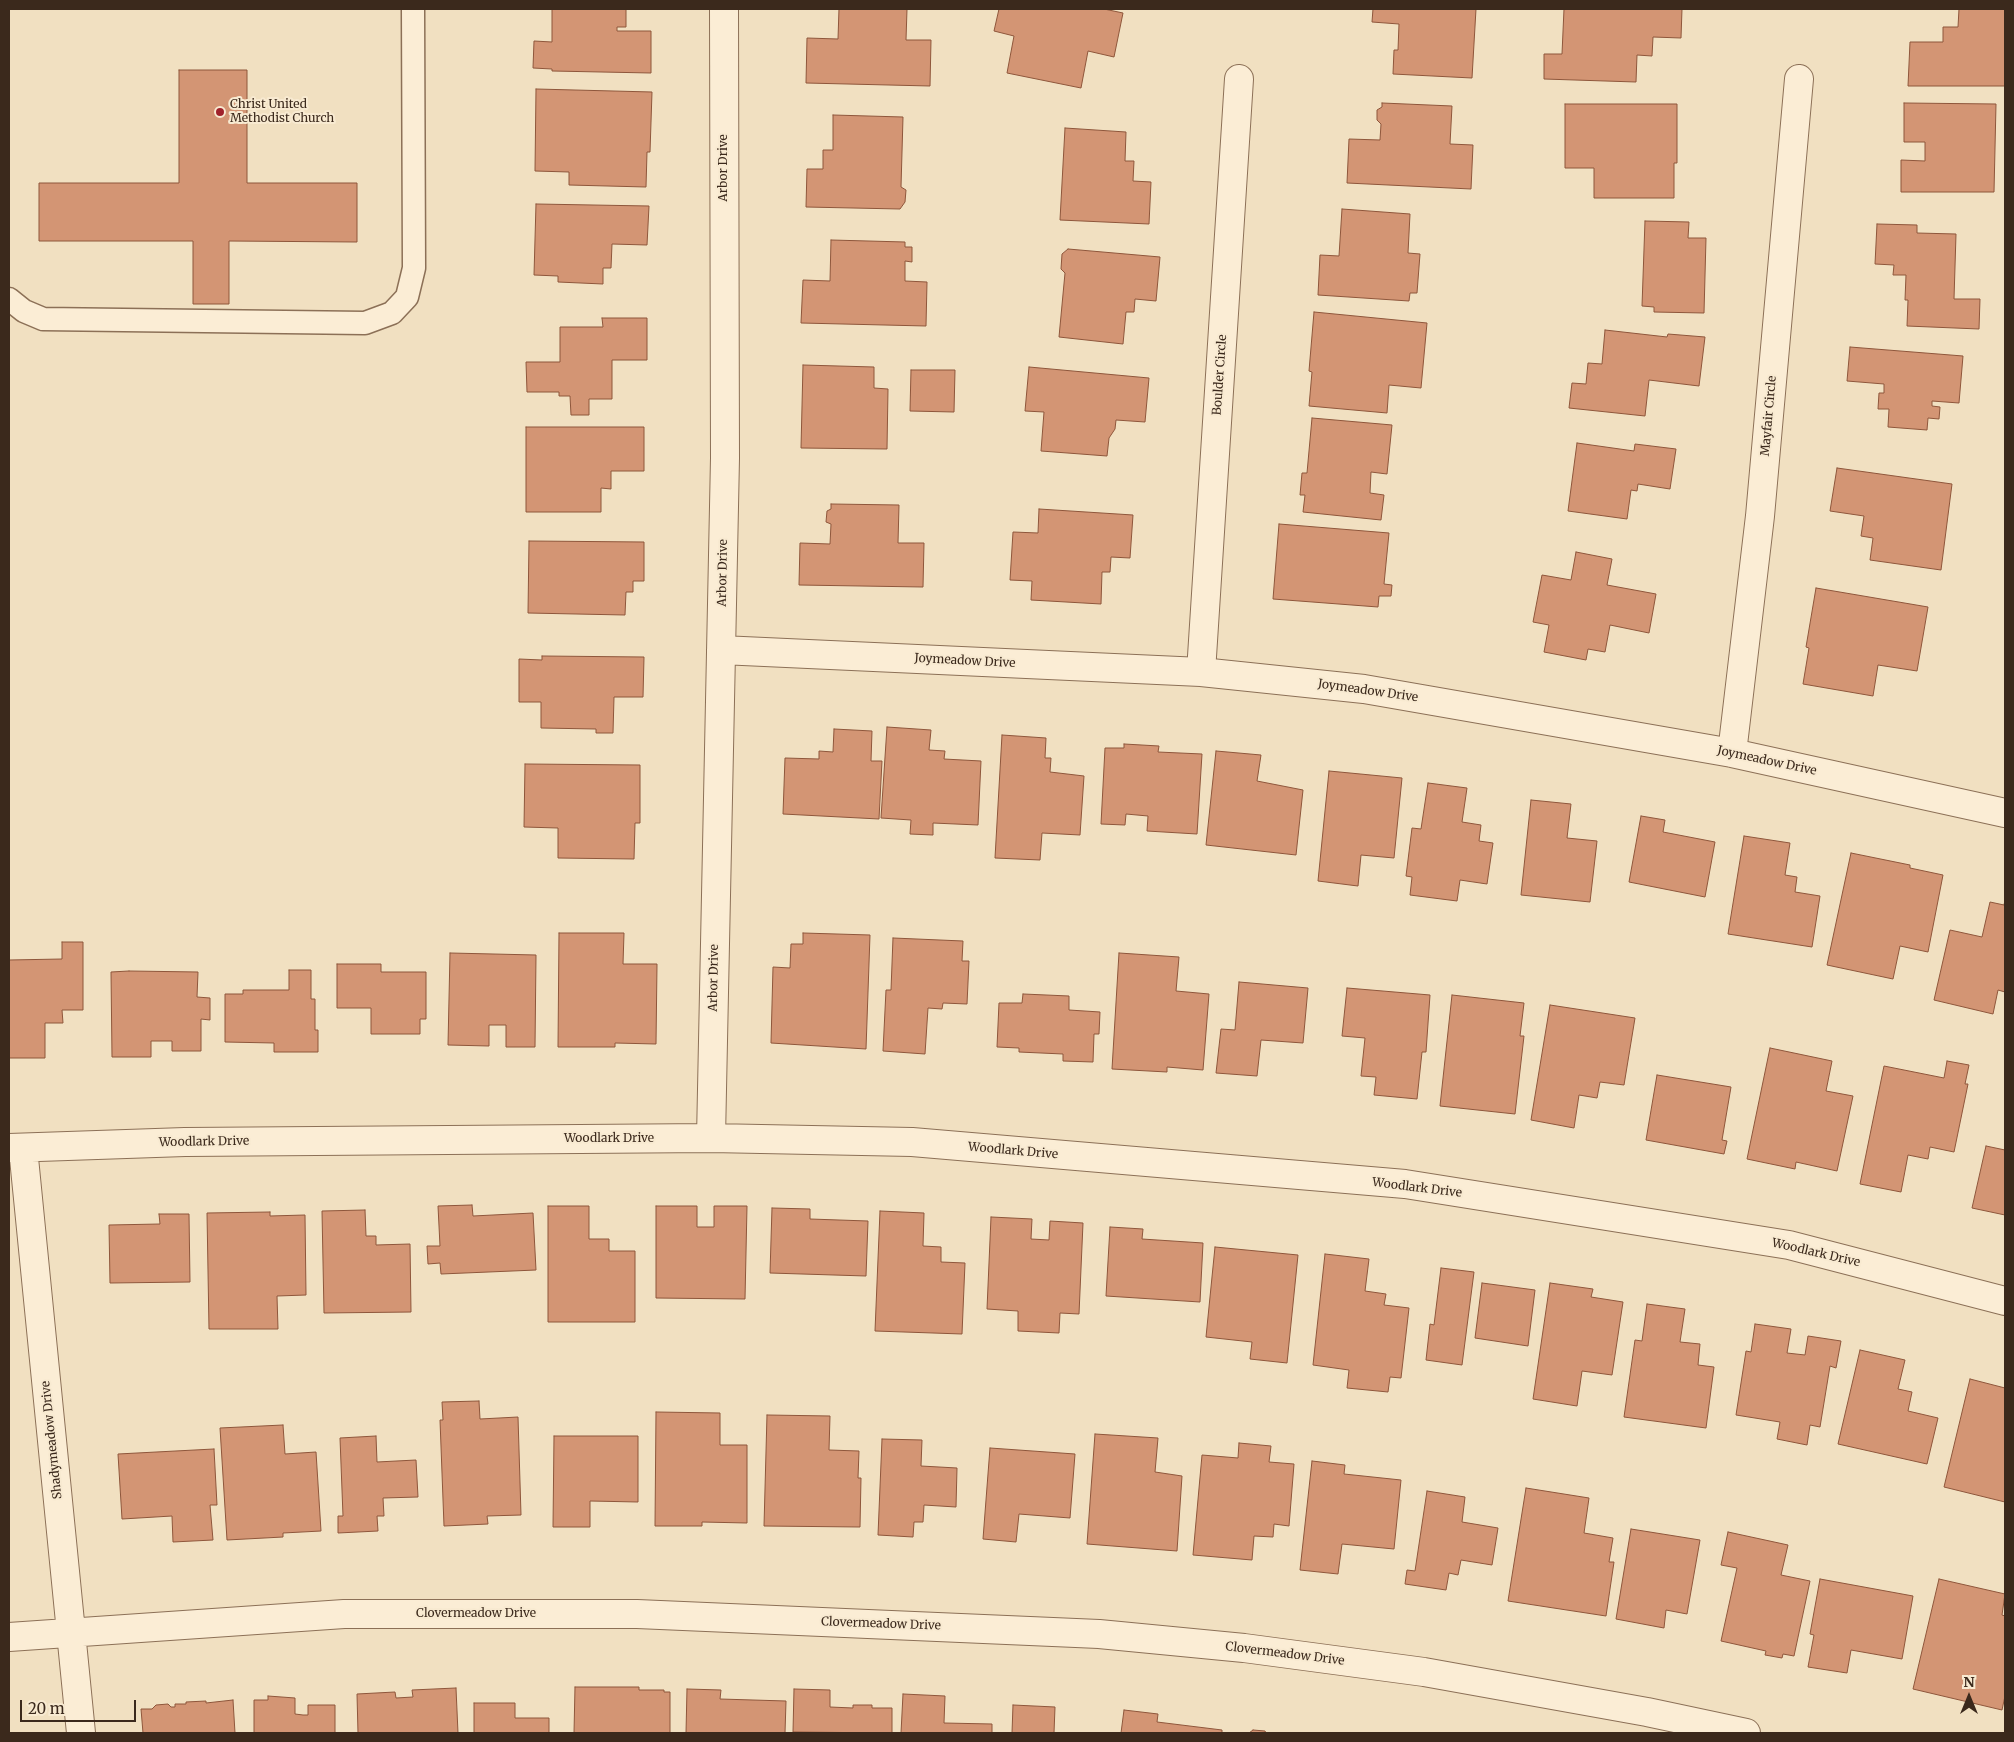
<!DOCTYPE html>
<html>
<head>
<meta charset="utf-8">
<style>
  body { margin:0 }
  #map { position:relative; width:2014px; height:1742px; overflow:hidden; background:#f1e0c1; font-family:Merriweather,serif }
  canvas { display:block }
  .frame { position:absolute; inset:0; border:10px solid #3b291c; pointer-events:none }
  .north { position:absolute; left:1944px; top:1672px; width:50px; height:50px; -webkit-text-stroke:4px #f8ead1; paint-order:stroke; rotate:0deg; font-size:14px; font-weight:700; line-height:20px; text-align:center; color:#3b291c }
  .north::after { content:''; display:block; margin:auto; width:18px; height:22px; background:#3b291c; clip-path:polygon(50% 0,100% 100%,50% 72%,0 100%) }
  .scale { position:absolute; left:20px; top:1700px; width:116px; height:22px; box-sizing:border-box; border:2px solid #3b291c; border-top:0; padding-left:6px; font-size:15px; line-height:18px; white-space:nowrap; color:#3b291c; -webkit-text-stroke:4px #f8ead1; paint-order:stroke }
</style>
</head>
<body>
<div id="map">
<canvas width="2014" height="1742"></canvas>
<div class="frame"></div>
<div class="north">N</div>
<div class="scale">20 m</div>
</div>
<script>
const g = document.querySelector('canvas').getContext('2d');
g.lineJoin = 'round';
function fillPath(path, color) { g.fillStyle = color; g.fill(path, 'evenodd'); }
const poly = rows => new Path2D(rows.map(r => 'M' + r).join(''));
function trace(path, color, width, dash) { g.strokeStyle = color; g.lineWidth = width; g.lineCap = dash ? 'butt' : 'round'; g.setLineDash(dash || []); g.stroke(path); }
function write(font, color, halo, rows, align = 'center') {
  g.font = font + ' Merriweather,serif'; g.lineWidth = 4; g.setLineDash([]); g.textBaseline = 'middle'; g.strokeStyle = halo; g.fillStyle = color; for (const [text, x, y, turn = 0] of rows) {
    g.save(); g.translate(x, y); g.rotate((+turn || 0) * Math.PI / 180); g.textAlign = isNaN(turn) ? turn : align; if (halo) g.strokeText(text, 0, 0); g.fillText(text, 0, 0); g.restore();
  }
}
const building = poly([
  [552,9,626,9,626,27,617,27,617,31,651,31,651,73,552,71,552,69,533,68,534,41,552,42,552,9],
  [839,9,907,9,906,40,931,40,930,86,806,83,807,38,838,39,839,9],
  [999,9,1104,9,1123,13,1114,57,1088,51,1081,88,1007,73,1014,36,994,31,999,9],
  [1373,9,1476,9,1472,78,1393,74,1394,50,1398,50,1399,24,1372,22,1373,9],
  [1564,9,1682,9,1681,38,1653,37,1652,56,1637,55,1636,82,1544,79,1544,54,1562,54,1564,9],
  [1959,9,2005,9,2005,86,1908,86,1910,42,1943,42,1943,27,1958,27,1959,9],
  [179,70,247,70,247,183,357,183,357,242,229,241,229,304,193,304,193,241,39,241,39,183,179,183,179,70],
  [536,89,652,92,650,152,647,152,646,187,569,185,569,172,535,171,536,89],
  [1382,103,1452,106,1450,144,1473,145,1471,189,1347,183,1349,139,1380,140,1381,124,1377,120,1377,110,1382,107,1382,103],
  [1904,103,1996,104,1994,192,1901,192,1901,160,1925,161,1925,142,1904,142,1904,103],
  [1565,104,1677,104,1677,163,1674,163,1674,198,1594,198,1594,168,1565,168,1565,104],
  [833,115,903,117,901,187,906,190,905,202,900,209,806,207,807,169,823,169,823,150,833,150,833,115],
  [1065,128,1126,132,1125,161,1134,161,1133,181,1151,182,1149,224,1060,220,1065,128],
  [536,204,649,206,647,245,612,244,611,268,603,268,603,284,558,282,558,276,534,275,536,204],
  [1342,209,1410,214,1408,253,1420,254,1417,293,1410,293,1409,301,1318,295,1320,255,1339,256,1342,209],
  [1645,221,1689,222,1688,238,1706,238,1704,313,1654,312,1654,307,1642,306,1645,221],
  [1877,224,1917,225,1917,233,1956,234,1954,299,1980,299,1979,329,1907,326,1908,300,1905,300,1906,275,1893,275,1894,265,1875,264,1877,224],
  [831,240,905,242,905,247,912,247,912,262,905,261,905,281,927,282,926,326,801,323,803,280,830,281,831,240],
  [1068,249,1160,257,1156,301,1135,299,1134,312,1126,312,1123,344,1059,337,1065,273,1061,269,1062,254,1068,249],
  [1314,312,1427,323,1421,388,1389,385,1387,413,1309,406,1312,372,1309,371,1314,312],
  [602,318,647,318,647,360,612,360,612,399,589,399,589,415,571,415,570,396,559,396,559,392,527,392,526,362,560,362,560,327,603,327,602,318],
  [1605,330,1667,337,1668,334,1705,337,1699,386,1649,380,1645,416,1569,408,1572,383,1586,384,1588,363,1602,364,1605,330],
  [1850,347,1963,356,1959,403,1932,401,1932,406,1940,407,1939,419,1928,418,1927,430,1888,427,1889,409,1878,409,1879,393,1884,393,1884,384,1847,381,1850,347],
  [803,365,874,367,874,388,888,389,887,449,801,448,803,365],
  [1029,367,1149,378,1145,422,1116,420,1115,429,1109,438,1107,456,1041,451,1044,412,1025,411,1029,367],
  [911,370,955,370,954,412,910,411,911,370],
  [1312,418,1392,425,1387,474,1371,472,1370,493,1384,495,1381,520,1303,512,1305,495,1300,495,1302,473,1307,473,1312,418],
  [526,427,644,427,644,471,611,471,611,489,601,488,601,512,526,512,526,427],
  [1577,443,1634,451,1635,444,1676,449,1670,489,1638,484,1637,491,1631,490,1627,519,1568,511,1577,443],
  [1837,468,1952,484,1941,570,1870,560,1873,538,1861,536,1864,516,1830,511,1837,468],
  [831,504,899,505,898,543,924,543,923,587,799,585,800,543,830,544,831,524,826,522,827,511,831,509,831,504],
  [1039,509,1133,515,1130,558,1111,557,1110,572,1102,572,1101,604,1031,600,1032,581,1010,580,1013,532,1038,533,1039,509],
  [1279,524,1389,533,1384,584,1392,585,1391,596,1379,596,1378,607,1273,599,1279,524],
  [529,541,644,542,644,581,633,581,633,592,626,592,625,615,528,613,529,541],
  [1576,552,1612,559,1607,585,1656,594,1649,633,1610,625,1605,652,1588,649,1586,660,1544,652,1549,625,1533,622,1542,575,1571,580,1576,552],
  [1816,588,1928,607,1917,671,1878,665,1873,696,1803,684,1809,648,1806,647,1816,588],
  [542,656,644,657,643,697,614,697,613,733,596,733,596,729,541,728,541,702,519,702,519,659,542,660,542,656],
  [887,727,931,730,929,750,945,751,944,759,981,761,978,825,933,823,933,835,910,834,911,820,881,818,887,727],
  [834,729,872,731,871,761,882,761,879,819,783,814,785,758,819,759,819,751,833,752,834,729],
  [1002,735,1046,738,1045,758,1051,758,1050,772,1084,776,1080,835,1042,833,1040,860,995,858,1002,735],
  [1124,744,1159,746,1158,752,1202,754,1197,834,1147,831,1148,816,1126,814,1125,825,1101,824,1105,748,1124,748,1124,744],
  [1216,751,1261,755,1257,781,1303,790,1296,855,1206,845,1216,751],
  [525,764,640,765,640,823,635,823,634,859,558,858,558,828,524,827,525,764],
  [1329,771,1402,778,1394,858,1361,855,1358,886,1318,881,1329,771],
  [1428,783,1467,788,1462,822,1481,825,1479,841,1493,843,1487,884,1460,880,1457,901,1410,895,1412,877,1406,876,1412,828,1421,829,1428,783],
  [1531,800,1571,804,1567,838,1597,841,1590,902,1521,895,1531,800],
  [1641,816,1665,820,1663,832,1715,842,1705,897,1629,882,1641,816],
  [1744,836,1790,843,1785,875,1797,877,1795,892,1820,896,1812,947,1728,934,1744,836],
  [1851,853,1910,865,1910,868,1943,875,1928,952,1900,946,1893,979,1827,965,1851,853],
  [2005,900,2005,992,1998,990,1993,1014,1934,1000,1950,930,1982,937,1990,902,2004,905,2005,900],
  [559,933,624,933,623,964,657,964,656,1044,615,1043,615,1047,558,1047,559,933],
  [803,933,870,935,866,1049,771,1043,773,967,790,968,791,944,803,944,803,933],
  [893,938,963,941,962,961,969,961,967,1004,943,1003,942,1009,928,1008,925,1054,883,1051,886,990,891,990,893,938],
  [62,942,83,942,83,1010,62,1010,63,1023,45,1023,45,1058,9,1058,9,960,62,959,62,942],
  [450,953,536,955,535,1047,506,1047,506,1025,489,1025,489,1046,448,1045,450,953],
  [1119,953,1179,957,1176,991,1209,994,1203,1070,1167,1067,1167,1072,1112,1069,1119,953],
  [337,964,381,964,381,972,426,972,426,1019,420,1019,420,1034,371,1034,371,1008,337,1008,337,964],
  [289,970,311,970,311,999,315,999,315,1030,318,1030,318,1052,274,1052,274,1043,225,1042,225,994,243,994,243,990,289,990,289,970],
  [129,971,198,972,197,997,210,998,210,1020,201,1019,201,1051,172,1051,172,1041,151,1041,151,1057,112,1057,111,972,129,971],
  [1239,982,1308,988,1303,1043,1261,1040,1257,1076,1216,1073,1221,1029,1235,1030,1239,982],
  [1347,988,1430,995,1426,1052,1422,1052,1417,1099,1374,1095,1376,1077,1361,1076,1365,1038,1342,1036,1347,988],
  [1023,994,1069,996,1069,1010,1100,1012,1099,1034,1094,1034,1093,1062,1063,1061,1063,1054,1019,1052,1019,1048,997,1047,999,1003,1022,1003,1023,994],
  [1452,995,1524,1003,1520,1036,1524,1036,1515,1114,1440,1106,1452,995],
  [1550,1005,1635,1018,1624,1085,1600,1082,1597,1098,1579,1095,1574,1128,1531,1120,1550,1005],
  [1770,1048,1832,1061,1826,1091,1853,1096,1837,1171,1796,1162,1795,1169,1747,1159,1770,1048],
  [1947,1061,1969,1065,1965,1084,1968,1084,1954,1152,1930,1147,1928,1159,1908,1155,1901,1192,1860,1184,1884,1066,1944,1078,1947,1061],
  [1657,1075,1731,1087,1722,1140,1727,1141,1724,1154,1646,1140,1657,1075],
  [1986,1146,2005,1150,2005,1215,1972,1208,1986,1146],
  [472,1205,473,1216,533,1213,536,1270,441,1274,440,1263,428,1264,427,1246,440,1246,438,1206,472,1205],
  [548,1206,589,1206,589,1239,609,1239,609,1251,635,1251,635,1322,548,1322,548,1206],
  [656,1206,697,1206,697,1227,714,1227,714,1206,747,1206,745,1299,656,1298,656,1206],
  [772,1208,810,1209,810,1219,868,1221,866,1276,770,1273,772,1208],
  [365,1210,366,1236,376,1236,376,1245,410,1244,411,1312,324,1313,322,1211,365,1210],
  [880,1211,924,1213,923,1246,941,1247,941,1262,965,1263,962,1334,875,1331,880,1211],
  [270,1212,270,1216,305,1215,306,1295,277,1296,278,1329,209,1329,207,1213,270,1212],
  [159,1214,189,1214,190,1282,110,1283,109,1225,160,1224,159,1214],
  [991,1217,1032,1219,1031,1239,1049,1240,1050,1221,1083,1223,1079,1314,1060,1313,1059,1333,1018,1331,1018,1311,987,1309,991,1217],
  [1110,1227,1143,1229,1142,1239,1203,1243,1200,1302,1106,1296,1110,1227],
  [1215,1247,1298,1255,1287,1363,1250,1359,1252,1342,1206,1337,1215,1247],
  [1325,1254,1369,1259,1365,1291,1386,1294,1384,1305,1409,1308,1401,1378,1390,1377,1388,1392,1347,1388,1349,1370,1313,1365,1325,1254],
  [1441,1268,1474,1272,1462,1365,1426,1360,1430,1324,1434,1325,1441,1268],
  [1482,1283,1535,1290,1528,1346,1475,1338,1482,1283],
  [1550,1283,1593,1289,1591,1297,1623,1302,1612,1375,1582,1371,1577,1406,1533,1399,1550,1283],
  [1647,1304,1685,1309,1680,1342,1700,1344,1698,1365,1714,1367,1706,1428,1624,1417,1635,1340,1642,1341,1647,1304],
  [1755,1324,1791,1329,1787,1353,1805,1355,1808,1336,1841,1341,1836,1368,1830,1366,1820,1427,1810,1425,1807,1445,1777,1439,1780,1422,1736,1415,1746,1351,1751,1352,1755,1324],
  [1860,1350,1905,1360,1898,1389,1912,1392,1908,1411,1938,1418,1927,1464,1838,1444,1860,1350],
  [1970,1379,2005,1388,2005,1502,1944,1487,1970,1379],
  [479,1401,480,1419,518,1417,521,1515,487,1516,488,1524,444,1526,440,1420,443,1420,442,1402,479,1401],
  [656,1412,720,1413,720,1445,747,1445,747,1523,702,1522,702,1526,655,1526,656,1412],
  [767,1415,830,1416,829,1450,859,1451,858,1478,861,1478,860,1527,764,1526,767,1415],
  [283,1425,285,1454,316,1452,321,1531,283,1533,283,1537,227,1540,220,1428,283,1425],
  [1095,1434,1158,1438,1155,1472,1182,1476,1177,1551,1087,1544,1095,1434],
  [376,1436,377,1462,416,1460,418,1497,383,1498,384,1516,377,1516,378,1531,338,1533,338,1516,343,1516,340,1438,376,1436],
  [554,1436,638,1436,638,1502,590,1501,590,1527,553,1527,554,1436],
  [882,1439,922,1440,921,1466,957,1468,956,1507,924,1505,923,1522,914,1522,913,1537,878,1535,882,1439],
  [1239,1443,1271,1446,1269,1462,1294,1464,1289,1526,1274,1524,1273,1537,1254,1536,1252,1560,1193,1555,1202,1455,1238,1458,1239,1443],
  [990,1448,1075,1454,1070,1518,1019,1514,1016,1542,983,1539,990,1448],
  [214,1449,217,1505,210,1505,213,1540,173,1542,172,1516,122,1519,118,1454,214,1449],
  [1312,1461,1345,1465,1344,1474,1401,1480,1394,1549,1342,1544,1338,1574,1300,1570,1312,1461],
  [1526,1488,1589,1498,1584,1533,1613,1538,1609,1562,1614,1562,1606,1616,1508,1601,1526,1488],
  [1427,1491,1465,1497,1462,1522,1498,1528,1492,1565,1461,1560,1458,1575,1449,1573,1446,1590,1405,1584,1407,1570,1415,1571,1427,1491],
  [1631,1529,1700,1540,1687,1614,1666,1610,1664,1628,1616,1619,1631,1529],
  [1728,1532,1788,1545,1781,1575,1810,1581,1794,1656,1783,1654,1782,1658,1765,1655,1766,1651,1721,1641,1737,1568,1721,1565,1728,1532],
  [1820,1579,1913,1596,1902,1659,1851,1650,1847,1673,1808,1667,1814,1635,1810,1634,1820,1579],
  [1939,1579,2005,1594,2002,1615,2005,1616,2005,1696,2002,1710,1913,1689,1939,1579],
  [575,1687,639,1687,639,1690,664,1690,664,1692,670,1692,670,1733,574,1733,575,1687],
  [456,1688,458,1733,358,1733,357,1694,395,1692,396,1698,413,1697,412,1690,456,1688],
  [687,1689,721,1690,720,1699,786,1701,785,1733,798,1733,686,1733,687,1689],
  [794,1689,830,1690,830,1707,853,1708,853,1705,872,1705,872,1708,892,1708,892,1733,793,1732,794,1689],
  [903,1694,945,1696,944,1723,992,1724,992,1733,901,1733,903,1694],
  [268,1696,295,1698,295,1714,303,1715,308,1715,308,1705,335,1705,335,1733,254,1733,254,1700,268,1700,268,1696],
  [233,1700,235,1733,143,1733,141,1709,152,1709,156,1705,168,1704,171,1707,175,1707,175,1704,186,1704,186,1702,206,1701,206,1703,233,1700],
  [474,1703,515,1703,515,1718,549,1718,549,1733,474,1733,474,1703],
  [1013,1705,1055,1707,1054,1733,1012,1733,1013,1705],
  [1124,1710,1158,1714,1157,1722,1222,1730,1222,1733,1121,1733,1124,1710],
  [1253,1730,1265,1731,1266,1733,1237,1733,1249,1733,1253,1730]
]);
fillPath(building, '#d39574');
trace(building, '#8e563b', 1);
const service = poly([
  [9,299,24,311,43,319,365,323,392,313,407,297,414,268,413,9]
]);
const minor = poly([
  [721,650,1201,672,1364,689,1732,753,2005,813],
  [1201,672,1239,79],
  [1732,753,1760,516,1799,79],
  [711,1138,725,458,724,9],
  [9,1148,185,1142,711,1138,912,1142,1405,1184,1789,1245,2005,1301],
  [23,1148,81,1733],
  [9,1637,344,1614,637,1614,1099,1634,1244,1648,1424,1672,1647,1712,1746,1733]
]);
trace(service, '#8c7057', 25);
trace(minor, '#8c7057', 30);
trace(service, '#fbedd5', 22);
trace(minor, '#fbedd5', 28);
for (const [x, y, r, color] of [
  [220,112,5,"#a0222b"]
]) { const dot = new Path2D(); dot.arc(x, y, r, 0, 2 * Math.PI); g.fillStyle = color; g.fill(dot); trace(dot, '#f8ead1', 2); }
write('12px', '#3b291c', '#f8ead1', [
  ["Christ United",230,105],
  ["Methodist Church",230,119]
], 'left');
write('12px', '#3b291c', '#f8ead1', [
  ["Arbor Drive",724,168,-90],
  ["Boulder Circle",1220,375,-86],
  ["Mayfair Circle",1769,416,-85],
  ["Arbor Drive",723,573,-89],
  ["Joymeadow Drive",965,661,3],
  ["Joymeadow Drive",1368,691,8],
  ["Joymeadow Drive",1767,761,12],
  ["Arbor Drive",714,978,-89],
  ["Woodlark Drive",609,1139],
  ["Woodlark Drive",204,1142,-1],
  ["Woodlark Drive",1013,1151,5],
  ["Woodlark Drive",1417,1188,7],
  ["Woodlark Drive",1816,1253,13],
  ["Shadymeadow Drive",52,1440,-96],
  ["Clovermeadow Drive",476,1614],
  ["Clovermeadow Drive",881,1624,2],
  ["Clovermeadow Drive",1285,1654,7]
]);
</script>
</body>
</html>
